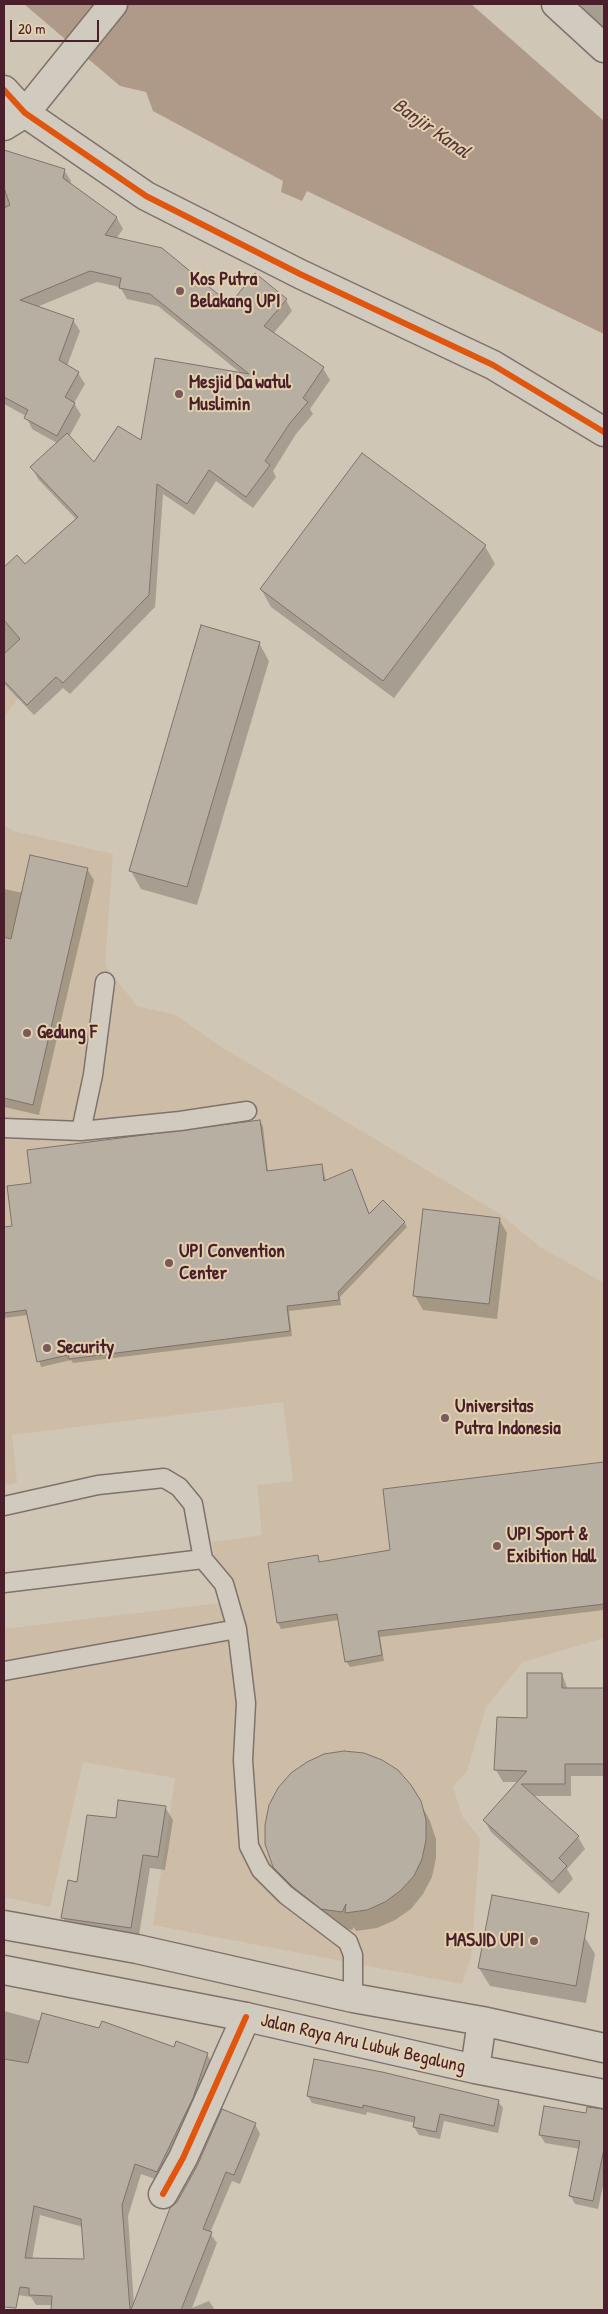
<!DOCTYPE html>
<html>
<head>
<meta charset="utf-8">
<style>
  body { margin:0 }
  #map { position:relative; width:608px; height:2314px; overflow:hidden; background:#d0c6b5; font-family:"Patrick Hand",sans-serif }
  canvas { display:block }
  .frame { position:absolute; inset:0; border:5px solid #4a1f2b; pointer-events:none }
  .scale { position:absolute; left:10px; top:20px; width:89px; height:22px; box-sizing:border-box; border:2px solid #4a1f2b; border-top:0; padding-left:6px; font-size:15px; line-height:18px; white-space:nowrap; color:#4a1f2b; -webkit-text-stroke:4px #e2d1ae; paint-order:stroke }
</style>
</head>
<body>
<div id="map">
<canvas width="608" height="2314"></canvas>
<div class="frame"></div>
<div class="scale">20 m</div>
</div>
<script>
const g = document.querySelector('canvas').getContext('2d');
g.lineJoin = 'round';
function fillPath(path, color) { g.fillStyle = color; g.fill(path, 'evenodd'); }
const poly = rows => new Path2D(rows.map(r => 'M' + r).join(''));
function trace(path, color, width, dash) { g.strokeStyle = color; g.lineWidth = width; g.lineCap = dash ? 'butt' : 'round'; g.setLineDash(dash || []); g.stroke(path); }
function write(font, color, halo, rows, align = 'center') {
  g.font = font + ' "Patrick Hand",sans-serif'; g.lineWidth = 4; g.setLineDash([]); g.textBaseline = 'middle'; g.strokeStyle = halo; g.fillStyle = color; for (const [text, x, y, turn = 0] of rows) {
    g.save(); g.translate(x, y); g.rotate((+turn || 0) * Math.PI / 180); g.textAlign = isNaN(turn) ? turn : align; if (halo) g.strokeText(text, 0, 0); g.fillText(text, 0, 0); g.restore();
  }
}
fillPath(poly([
  [4,686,18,698,4,717],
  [4,825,13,831,113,854,105,965,137,1006,176,1015,218,1045,500,1214,540,1247,604,1283,604,1638,523,1662,486,1707,467,1771,453,1787,462,1816,480,1838,471,1957,462,1984,153,1925,175,1778,83,1762,50,1907,4,1897,4,1629,219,1603,212,1542,262,1535,257,1485,293,1481,283,1402,12,1435,17,1483,4,1485]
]), '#cdbda6');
fillPath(poly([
  [24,4,471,4,604,121,604,334,307,191,302,201,281,192,283,181,153,111,146,92,120,86]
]), '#af9a8a');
fillPath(poly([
  [580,4,604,4,604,31,589,17],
  [13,155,64,170,71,181,70,185,117,218,123,229,116,239,230,306,286,300,292,311,273,334,323,368,330,380,310,409,313,414,296,434,273,471,276,477,253,508,216,481,194,515,163,494,155,607,70,694,63,688,34,715,4,684,4,568,12,561,25,566,77,520,38,479,32,467,57,443,32,429,26,416,4,404,4,158],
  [97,282,120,287,127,299,158,306,243,375,142,442,94,464,69,437,81,415,74,403,85,384,78,373,67,366,80,331,73,320,37,307],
  [362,455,485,546,495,564,394,698,271,607,261,589],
  [259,643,269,661,197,905,141,889,131,871],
  [87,869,94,880,39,1115,4,1107,4,889,23,893],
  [260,1121,263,1126,268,1172,322,1165,326,1181,354,1176,370,1215,404,1222,407,1227,340,1297,341,1305,289,1311,292,1336,73,1363,71,1360,41,1367,28,1315,4,1318,4,1228,13,1227,33,1184],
  [499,1219,507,1233,497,1319,423,1310,415,1296],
  [604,1464,604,1610,380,1637,384,1661,350,1667,346,1661,339,1620,281,1629,278,1623,317,1556,320,1562,391,1551,384,1490],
  [562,1674,568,1690,604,1690,604,1776,571,1776,571,1796,532,1796,578,1837,585,1849,567,1869,573,1879,559,1894,491,1832,484,1820,519,1782,503,1782,496,1770,528,1719],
  [421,1804,430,1821,436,1839,436,1858,432,1877,423,1894,411,1909,395,1920,377,1928,356,1931,354,1927,352,1930,333,1926,283,1880,272,1862],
  [165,1807,173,1820,165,1870,150,1868,138,1941,70,1930,63,1917,78,1883,117,1820],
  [584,1936,595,1954,586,2003,490,1986,479,1968],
  [4,2011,41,2021,207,2054,213,2065,163,2182,141,2174,128,2216,134,2305,255,2124,260,2134,240,2184,232,2181,210,2233,217,2243,192,2308,209,2301,215,2310,52,2310,53,2305,36,2305,31,2297,4,2293],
  [40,2215,83,2227,85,2260,32,2260],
  [308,2096,498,2101,503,2108,498,2133,444,2121,440,2139,419,2135,414,2127,415,2123,367,2112,366,2115,312,2103],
  [545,2107,604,2117,604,2181,598,2209,575,2204,570,2195,580,2149,545,2143,540,2135]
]), '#0003');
const building = poly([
  [4,150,65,169,63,178,117,217,105,235,162,248,230,304,255,273,287,299,264,326,324,367,303,398,308,402,290,423,265,461,270,465,246,497,209,470,187,504,157,484,149,595,63,683,56,677,27,705,4,681,4,654,20,639,4,620,4,567,17,555,25,564,78,517,30,467,67,433,94,462,118,426,141,440,155,358,249,374,150,294,119,288,121,278,90,271,20,300,74,319,59,360,79,372,65,397,75,403,57,436,24,418,28,410,4,397,4,208,10,205,4,188,4,150],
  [362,453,486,545,383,681,260,589,362,453],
  [201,625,260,642,187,887,129,871,201,625],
  [30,855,88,868,33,1105,4,1098,4,937,11,939,30,855],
  [260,1120,267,1171,322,1164,324,1181,352,1169,369,1214,383,1200,405,1222,338,1292,339,1300,287,1306,290,1331,69,1359,68,1355,37,1362,26,1310,4,1313,4,1227,12,1226,7,1186,31,1183,27,1150,260,1120],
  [423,1209,500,1218,489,1304,413,1296,423,1209],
  [604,1462,604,1604,378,1631,382,1655,345,1662,337,1614,277,1623,268,1563,318,1555,319,1562,390,1550,383,1489,604,1462],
  [527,1673,562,1673,562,1688,604,1688,604,1764,565,1764,565,1784,521,1784,579,1836,559,1858,567,1866,552,1882,483,1820,527,1771,494,1770,497,1717,527,1718,527,1673],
  [344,1751,364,1753,382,1760,398,1770,411,1785,421,1801,426,1820,426,1840,422,1859,414,1876,400,1891,385,1902,367,1910,345,1913,346,1904,342,1912,321,1909,293,1887,273,1867,265,1844,265,1825,269,1805,278,1788,291,1773,307,1762,324,1754,344,1751],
  [118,1800,166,1806,158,1857,143,1855,131,1928,61,1918,68,1880,77,1882,87,1815,116,1818,118,1800],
  [492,1895,589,1913,576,1986,478,1968,492,1895],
  [42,2013,99,2028,102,2021,174,2047,176,2041,208,2053,193,2098,157,2172,135,2164,122,2205,130,2310,51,2310,52,2296,29,2295,29,2288,20,2287,16,2308,4,2307,4,2059,28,2063,42,2013],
  [34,2206,81,2219,84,2259,25,2258,34,2206],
  [314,2059,382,2072,499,2100,494,2126,440,2114,436,2132,413,2127,415,2117,363,2105,363,2108,307,2096,314,2059],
  [544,2106,586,2113,587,2107,604,2109,604,2149,593,2201,569,2196,580,2141,539,2135,544,2106],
  [222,2109,256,2123,234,2175,226,2172,203,2229,212,2232,181,2310,131,2310,170,2208,177,2202,197,2166,222,2109]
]);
fillPath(building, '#b8afa3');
trace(building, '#7f726c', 1);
const service = poly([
  [4,1128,81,1131,180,1121,247,1111],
  [81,1131,93,1075,105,982],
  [4,1506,98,1485,164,1478,179,1487,193,1504,203,1559,4,1583],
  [203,1559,224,1584,237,1629,246,1703,243,1760,249,1846,261,1870,286,1895,348,1942,353,1955,353,1998],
  [4,1671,237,1629]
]);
const minor = poly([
  [4,90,25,113,146,196,300,274,493,365,604,432],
  [163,2194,183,2158,246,2017]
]);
const secondary = poly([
  [556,4,604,48],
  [4,126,25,113,113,4]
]);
const primary = poly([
  [4,1925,137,1949,353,1998,482,2021,604,2048],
  [4,1970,246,2017,475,2069,604,2094],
  [475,2069,482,2021]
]);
trace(service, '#7f726c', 21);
trace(minor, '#7f726c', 31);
trace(secondary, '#7f726c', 31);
trace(primary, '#7f726c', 31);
trace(service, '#d1cabe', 18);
trace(minor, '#d1cabe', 28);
trace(secondary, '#d1cabe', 28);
trace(primary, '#d1cabe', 28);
trace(poly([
  [4,90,25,113,146,196,300,274,493,365,604,432],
  [163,2194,183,2158,246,2017]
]), '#e0560e', 6);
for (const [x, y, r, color] of [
  [180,291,5,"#79595b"],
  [179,394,5,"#79595b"],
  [27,1033,5,"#79595b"],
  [169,1263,5,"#79595b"],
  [47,1348,5,"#79595b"],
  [445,1418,5,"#79595b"],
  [497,1546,5,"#79595b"],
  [534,1941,5,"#79595b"]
]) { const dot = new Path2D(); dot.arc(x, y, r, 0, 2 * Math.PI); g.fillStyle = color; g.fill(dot); trace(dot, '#e2d1ae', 2); }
write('bold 19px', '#4a1f2b', '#e2d1ae', [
  ["Kos Putra",190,280],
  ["Belakang UPI",190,302],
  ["Mesjid Da'watul",189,383],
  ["Muslimin",189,405],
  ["Gedung F",37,1033],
  ["UPI Convention",179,1252],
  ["Center",179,1274],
  ["Security",57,1348],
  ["Universitas",455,1407],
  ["Putra Indonesia",455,1429],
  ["UPI Sport &",507,1535],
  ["Exibition Hall",507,1557],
  ["MASJID UPI",524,1941,"right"]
], 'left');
write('19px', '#4a1f2b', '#e2d1ae', [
  ["Jalan Raya Aru Lubuk Begalung",363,2044,13]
]);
write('italic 20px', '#5b343a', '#e2d1ae', [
  ["Banjir Kanal",431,129,35]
]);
</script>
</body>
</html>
